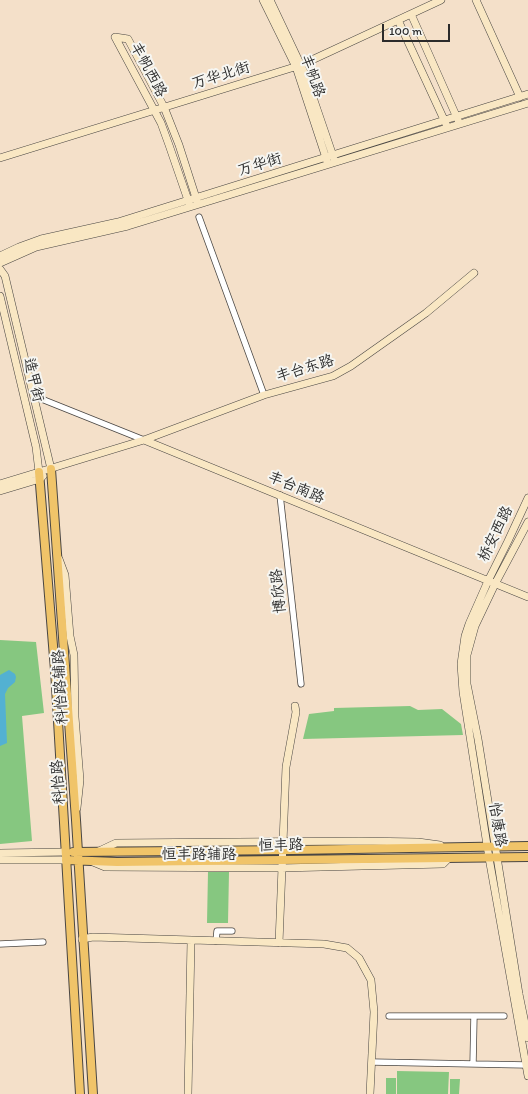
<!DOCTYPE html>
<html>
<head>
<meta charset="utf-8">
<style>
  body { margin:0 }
  #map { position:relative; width:528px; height:1094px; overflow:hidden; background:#f4e0c9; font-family:Itim,sans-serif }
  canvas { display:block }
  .scale { position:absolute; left:382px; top:24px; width:68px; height:18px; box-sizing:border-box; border:2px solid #2b2b2b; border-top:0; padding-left:5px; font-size:12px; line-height:14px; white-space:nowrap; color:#2b2b2b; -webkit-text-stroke:3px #f6f6f2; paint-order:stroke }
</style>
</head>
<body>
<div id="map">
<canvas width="528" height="1094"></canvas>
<div class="scale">100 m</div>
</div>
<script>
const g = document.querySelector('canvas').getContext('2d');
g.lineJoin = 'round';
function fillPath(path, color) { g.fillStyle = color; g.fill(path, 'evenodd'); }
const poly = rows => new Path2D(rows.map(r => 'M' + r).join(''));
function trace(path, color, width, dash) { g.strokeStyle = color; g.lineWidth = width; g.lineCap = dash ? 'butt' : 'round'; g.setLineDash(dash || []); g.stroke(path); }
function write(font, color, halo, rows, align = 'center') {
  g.font = font + ' Itim,"LXGW WenKai TC",sans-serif'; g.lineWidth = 4; g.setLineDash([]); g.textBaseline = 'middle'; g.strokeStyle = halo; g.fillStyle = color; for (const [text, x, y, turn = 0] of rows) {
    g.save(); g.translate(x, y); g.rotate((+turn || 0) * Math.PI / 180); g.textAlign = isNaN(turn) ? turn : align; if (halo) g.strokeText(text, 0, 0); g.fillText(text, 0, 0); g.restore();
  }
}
fillPath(poly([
  [0,640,36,642,44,713,22,716,32,841,0,844],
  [410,706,418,710,442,709,461,724,463,735,303,739,309,714,334,711,334,708],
  [208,872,229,872,228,923,207,923],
  [397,1071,449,1072,448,1094,397,1094],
  [386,1078,396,1078,396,1094,386,1094],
  [450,1079,460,1079,459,1094,450,1094]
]), '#86c780');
fillPath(poly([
  [9,670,15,674,16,677,15,682,8,688,5,694,7,743,0,746,0,675]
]), '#53b1d2');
const street = poly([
  [199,217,264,395],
  [34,396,144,440],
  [280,495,301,684],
  [216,941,217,931,232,931],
  [0,944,43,942],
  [389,1016,474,1016,473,1064],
  [474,1016,504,1016],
  [372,1062,526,1065]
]);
const secondary = poly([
  [263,0,296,67,327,161],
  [270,0,305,74,334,159],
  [476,0,520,97],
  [411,14,458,120],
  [398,20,446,124],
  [0,158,301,65,441,0],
  [189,203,169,145,161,123,115,37,128,39,164,107,179,145,197,201],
  [0,258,2,255,19,247,41,239,118,222,528,94],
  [0,263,36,247,128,226,528,103],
  [0,269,5,276,51,469],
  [0,296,36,447,39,472],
  [144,440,528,597],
  [0,484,144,440,264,395,333,376,351,366,426,313,474,273],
  [0,491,40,479,43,476],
  [528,498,508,541,488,581,469,624,465,636,461,664,463,692,489,858,528,1076],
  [528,522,495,584,475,626,467,655,467,684,478,739,519,994,528,1038],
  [59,559,65,575,70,636,74,655,75,717,80,780,77,808],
  [99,851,116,843,359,841,418,842,440,845],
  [0,853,66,852],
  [0,860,66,860],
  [93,862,105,867,281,868,443,864,449,858],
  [82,939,93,937,324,944,347,948,359,958,371,980,374,1012,370,1094],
  [279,943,286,767,296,712,295,706],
  [188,1094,191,941]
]);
const primary = poly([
  [51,469,76,820,93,1094],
  [39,472,55,670,80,1094],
  [73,852,292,850,528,846],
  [66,860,117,862,528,857]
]);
trace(street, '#494643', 7);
trace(secondary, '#494643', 8);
trace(primary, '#494643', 10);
trace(street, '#fff', 5.5);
trace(secondary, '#f9e7c3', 7);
trace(primary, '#f0c469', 8);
write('15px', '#2b2b2b', '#f6f6f2', [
  ["丰帆西路",148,70,62],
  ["万华北街",221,76,-17],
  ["丰帆路",312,76,70],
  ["万华街",260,165,-17],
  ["丰台东路",305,369,-17],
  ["造甲街",33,380,77],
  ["丰台南路",296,488,23],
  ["桥安西路",496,534,-64],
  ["博欣路",279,591,-96],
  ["科怡路辅路",61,687,-93],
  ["科怡路",59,782,-94],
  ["怡康路",497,825,81],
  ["恒丰路",281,846,-1],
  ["恒丰路辅路",199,855]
]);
</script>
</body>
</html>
